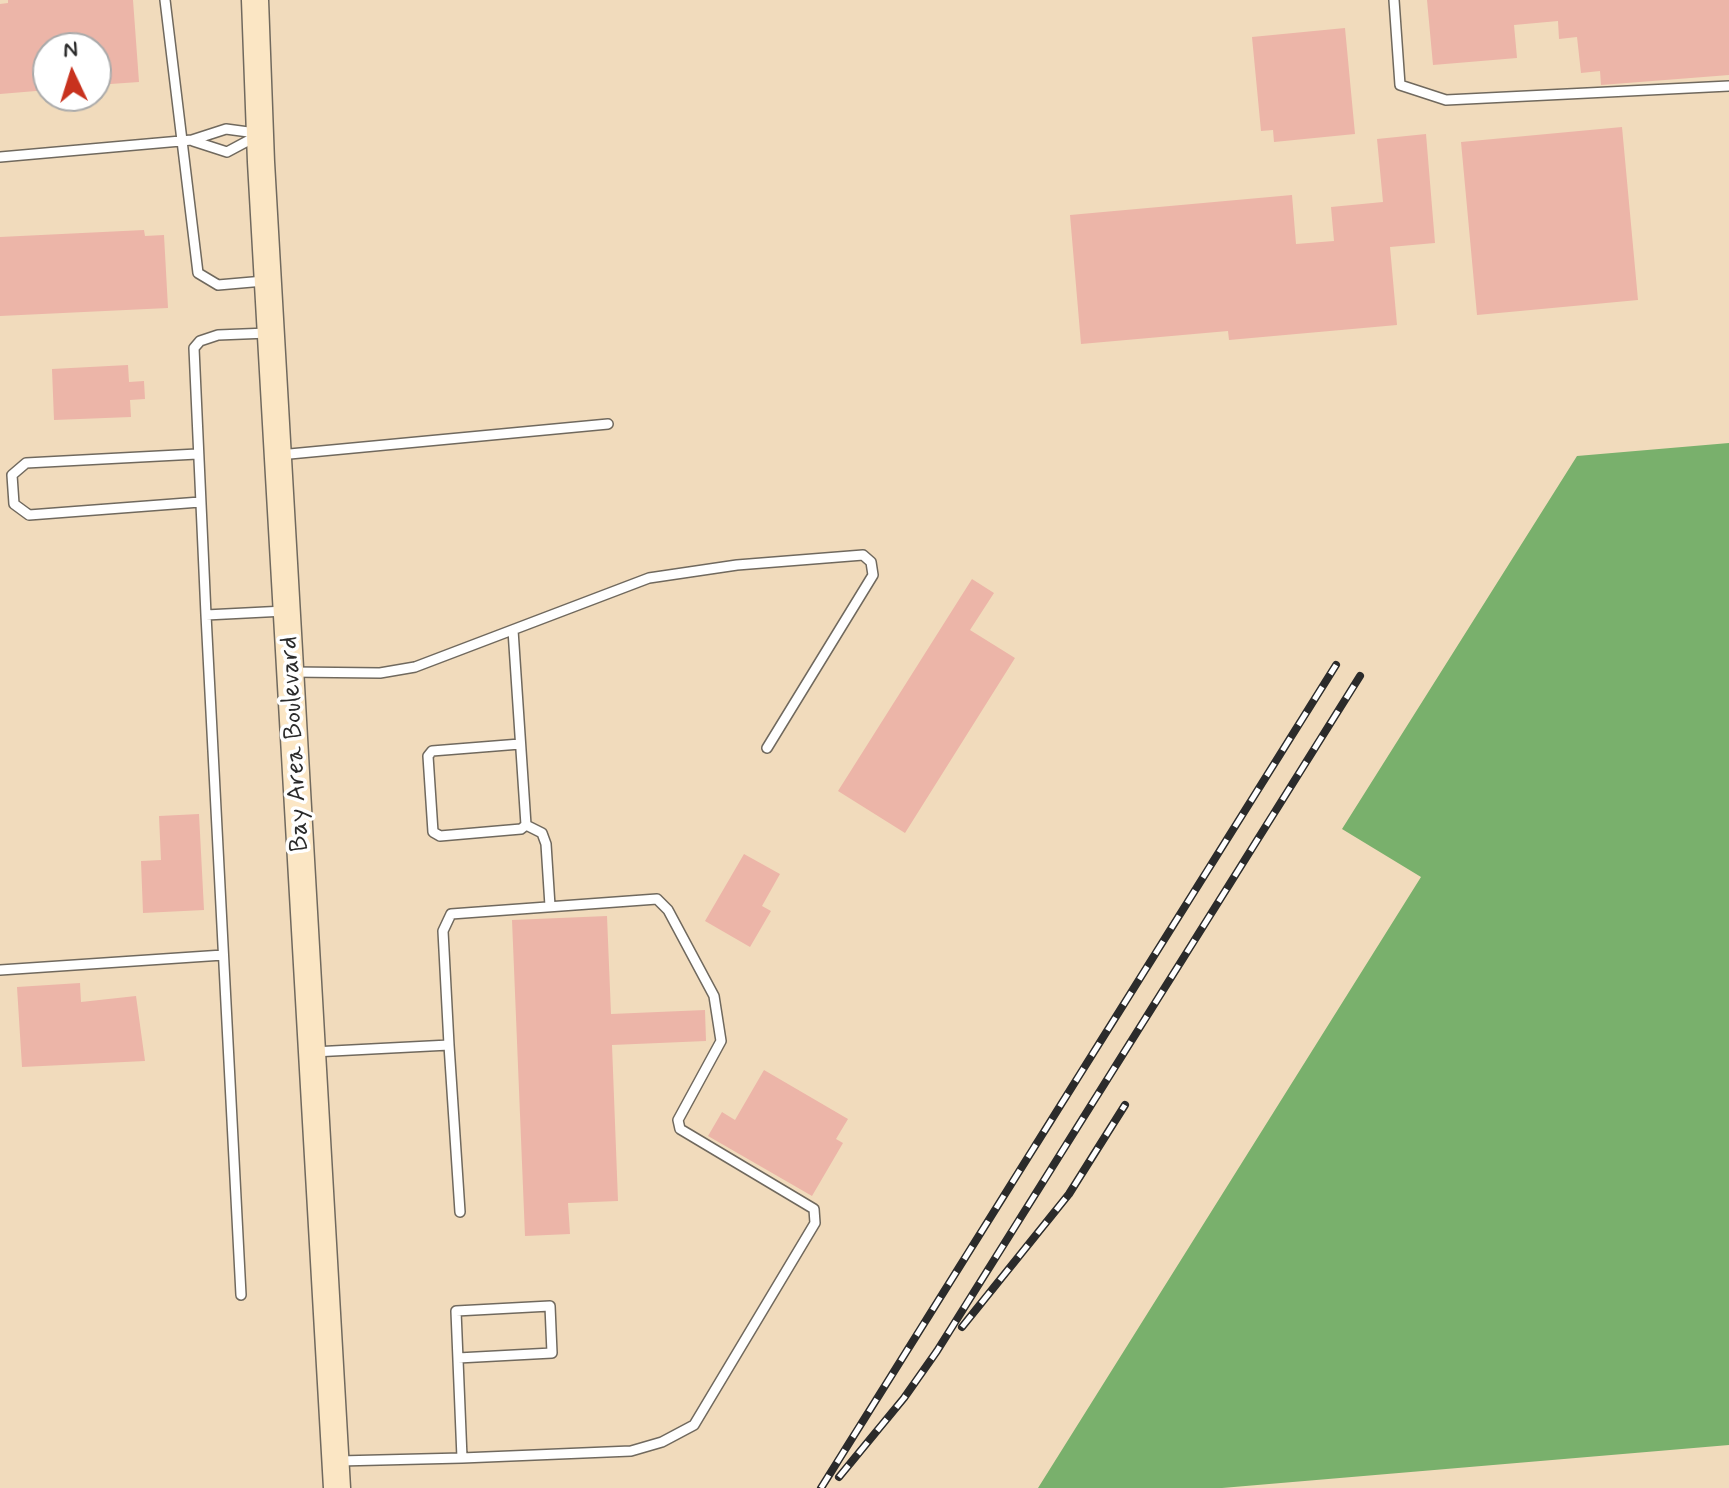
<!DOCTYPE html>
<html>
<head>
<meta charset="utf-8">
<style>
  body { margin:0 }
  #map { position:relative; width:1729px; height:1488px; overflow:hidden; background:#f1dbbc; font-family:Mynerve,sans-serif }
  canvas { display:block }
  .north { position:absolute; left:32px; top:32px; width:80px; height:80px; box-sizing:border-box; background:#fff; border:2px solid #aaa; border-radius:50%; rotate:356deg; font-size:22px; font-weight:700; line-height:32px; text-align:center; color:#2b2b2b }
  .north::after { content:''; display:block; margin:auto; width:28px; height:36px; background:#c8321e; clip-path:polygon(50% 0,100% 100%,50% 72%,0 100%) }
</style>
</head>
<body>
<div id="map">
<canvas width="1729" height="1488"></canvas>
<div class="north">N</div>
</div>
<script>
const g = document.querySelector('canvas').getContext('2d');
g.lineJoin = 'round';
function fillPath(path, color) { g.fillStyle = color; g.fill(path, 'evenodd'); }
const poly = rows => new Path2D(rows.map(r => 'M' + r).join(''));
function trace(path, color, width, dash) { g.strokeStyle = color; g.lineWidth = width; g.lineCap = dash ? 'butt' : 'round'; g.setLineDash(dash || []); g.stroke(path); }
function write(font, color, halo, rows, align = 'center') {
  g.font = font + ' Mynerve,sans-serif'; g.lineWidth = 7; g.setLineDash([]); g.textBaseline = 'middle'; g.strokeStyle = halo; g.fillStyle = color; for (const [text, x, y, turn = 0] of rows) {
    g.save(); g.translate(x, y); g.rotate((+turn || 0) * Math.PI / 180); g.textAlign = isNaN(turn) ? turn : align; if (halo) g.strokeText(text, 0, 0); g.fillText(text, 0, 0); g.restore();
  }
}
fillPath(poly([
  [1729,443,1729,1445,1222,1488,1038,1488,1421,877,1342,829,1577,456]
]), '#79b06c');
fillPath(poly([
  [8,0,133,0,139,82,96,85,96,48,48,48,48,90,0,94,0,4,8,3],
  [1427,0,1729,0,1729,75,1601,85,1600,71,1581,73,1577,37,1559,39,1558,21,1514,25,1517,58,1433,65],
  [1345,28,1355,134,1274,142,1273,130,1261,131,1252,37],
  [1622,127,1638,300,1477,315,1461,142],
  [1426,134,1435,243,1390,247,1397,325,1229,340,1228,331,1081,344,1070,215,1292,195,1296,244,1334,241,1331,207,1383,202,1377,139],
  [144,230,145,236,164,235,168,308,0,316,0,237],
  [128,365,129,382,144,381,145,399,130,400,131,417,54,420,52,369],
  [972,579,994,593,970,630,1015,658,905,833,838,791],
  [199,814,204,910,143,913,141,861,161,860,159,816],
  [744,854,780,874,762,906,771,911,750,947,705,921],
  [607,916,611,1014,705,1010,706,1041,612,1045,618,1201,568,1203,570,1234,525,1236,512,920],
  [80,983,81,1002,136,996,145,1061,22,1067,17,987],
  [764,1070,848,1119,836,1139,843,1143,812,1196,708,1136,722,1112,735,1120]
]), '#ecb5a8');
const lane = poly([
  [165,0,198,273,218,285,264,281],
  [1394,0,1400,85,1446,100,1729,86],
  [193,141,227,152,257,136],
  [0,157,192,140,226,129,256,133],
  [268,333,218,335,200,341,194,348,206,615,285,611],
  [197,454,26,463,12,475,14,504,29,515,200,502],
  [279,455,608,424],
  [206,615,241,1295],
  [513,630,526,825,521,829,440,836,433,832,428,756,432,751,520,744],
  [292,672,380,673,415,667,649,578,737,565,863,555,871,562,873,575,767,748],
  [526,825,542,833,546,844,550,906],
  [0,970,223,955],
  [449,1045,460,1212],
  [313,1052,449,1045,443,931,451,914,657,899,668,910,714,996,721,1041,678,1120,680,1129,814,1209,815,1223,694,1425,662,1442,631,1451,462,1458],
  [339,1461,462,1458,456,1311,550,1306,552,1353,458,1358]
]);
const secondary = poly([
  [255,0,261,162,337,1488]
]);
trace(lane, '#70695e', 12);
trace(secondary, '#70695e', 29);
trace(lane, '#fff', 9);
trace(secondary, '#fbe6c4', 26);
const rail = poly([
  [962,1327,1069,1194,1125,1105],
  [839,1477,904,1398,937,1351,1360,676],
  [821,1488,1336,665]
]);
trace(rail, '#2b2b2b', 8);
trace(rail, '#fff', 5, [15]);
write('26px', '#2b2b2b', '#fff', [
  ["Bay Area Boulevard",296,744,-93]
]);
</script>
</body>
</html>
